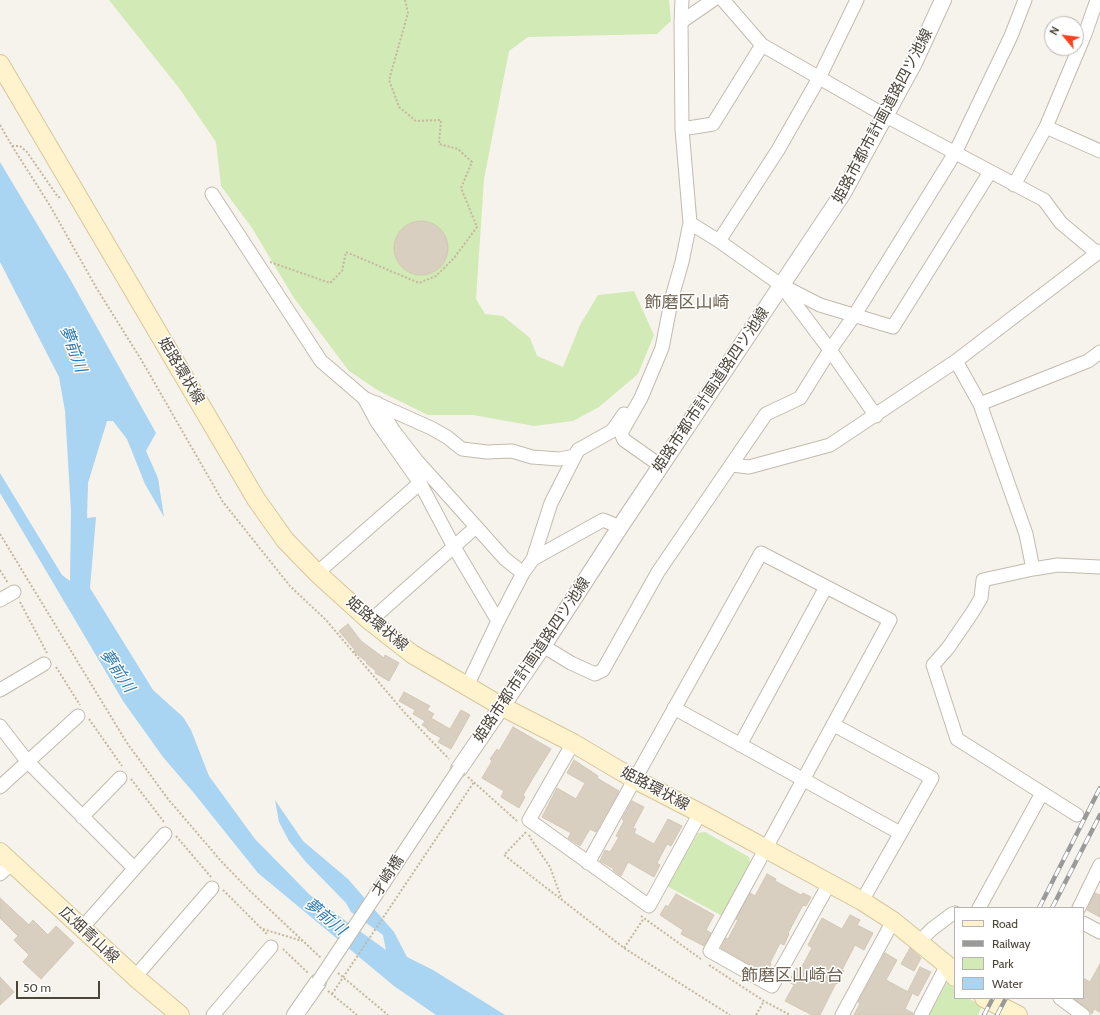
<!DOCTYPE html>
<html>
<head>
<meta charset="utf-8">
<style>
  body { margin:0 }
  #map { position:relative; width:1100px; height:1015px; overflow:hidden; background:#f6f3ec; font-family:Cabin,sans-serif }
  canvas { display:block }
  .legend { position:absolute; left:954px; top:907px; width:130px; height:92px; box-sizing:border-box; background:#fff; border:1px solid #b7b4b0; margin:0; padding:5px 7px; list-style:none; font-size:12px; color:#4b4439 }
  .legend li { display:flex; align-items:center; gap:8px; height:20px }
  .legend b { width:20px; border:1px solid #b7b4b0 }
  .north { position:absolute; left:1044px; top:16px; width:40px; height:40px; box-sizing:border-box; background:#fff; border:1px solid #b7b4b0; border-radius:50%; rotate:299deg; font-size:11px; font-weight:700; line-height:16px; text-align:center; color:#4b4439 }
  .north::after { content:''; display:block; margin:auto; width:14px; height:18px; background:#fc3f1d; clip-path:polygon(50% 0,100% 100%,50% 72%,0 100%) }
  .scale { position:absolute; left:16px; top:981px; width:84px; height:18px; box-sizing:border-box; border:2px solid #4b4439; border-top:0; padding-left:5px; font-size:12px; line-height:14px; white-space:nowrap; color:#4b4439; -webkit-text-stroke:3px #fff; paint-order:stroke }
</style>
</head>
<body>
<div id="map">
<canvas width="1100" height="1015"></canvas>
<ul class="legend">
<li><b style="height:5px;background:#fff3cd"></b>Road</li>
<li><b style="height:5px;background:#9a9a9a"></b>Railway</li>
<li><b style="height:11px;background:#d2eab5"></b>Park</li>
<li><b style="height:11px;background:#a9d4f2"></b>Water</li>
</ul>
<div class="north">N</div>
<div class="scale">50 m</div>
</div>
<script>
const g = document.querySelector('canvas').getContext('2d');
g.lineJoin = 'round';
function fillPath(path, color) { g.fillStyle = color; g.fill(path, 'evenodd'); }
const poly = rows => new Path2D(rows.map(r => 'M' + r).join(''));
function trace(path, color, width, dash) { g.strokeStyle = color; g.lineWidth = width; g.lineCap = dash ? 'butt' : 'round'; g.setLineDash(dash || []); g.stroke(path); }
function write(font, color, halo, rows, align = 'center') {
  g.font = font + ' Cabin,"Noto Sans JP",sans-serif'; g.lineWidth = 3; g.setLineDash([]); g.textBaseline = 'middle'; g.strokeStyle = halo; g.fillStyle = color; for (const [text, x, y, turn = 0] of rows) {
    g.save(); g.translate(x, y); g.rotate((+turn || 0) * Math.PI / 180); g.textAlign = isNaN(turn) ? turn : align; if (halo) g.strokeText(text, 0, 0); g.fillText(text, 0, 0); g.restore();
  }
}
fillPath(poly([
  [109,0,669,0,671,21,657,34,528,37,509,51,484,179,476,299,485,314,503,316,530,338,537,356,563,367,580,325,598,295,634,291,654,335,638,374,599,407,573,421,534,426,473,415,428,415,379,391,349,371,294,298,252,228,221,186,216,142,179,88],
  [705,832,749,857,750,863,722,916,667,886,698,833],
  [947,982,955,989,955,998,968,998,982,1006,978,1015,929,1015]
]), '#d2eab5');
fillPath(poly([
  [0,162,70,279,156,433,146,451,158,478,164,517,145,484,127,439,113,421,107,421,88,483,87,518,96,517,90,588,153,690,183,717,191,730,209,776,255,839,310,895,386,950,383,935,351,912,346,903,305,861,289,841,279,822,275,800,303,841,348,879,394,932,407,957,433,970,505,1015,436,1015,394,986,258,873,193,792,163,757,123,701,0,493,0,473,62,575,70,581,71,511,65,411,59,377,0,262]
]), '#a9d4f2');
const building = poly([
  '394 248a27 27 0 1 1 54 0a27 27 0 1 1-54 0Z',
  [348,624,361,641,384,658,385,655,399,663,389,681,375,673,376,671,366,663,367,662,354,652,355,650,339,631,348,624],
  [404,692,430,706,427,710,434,714,431,718,450,729,461,710,470,715,451,749,438,742,441,738,427,730,428,729,422,725,425,721,413,714,415,710,399,701,404,692],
  [513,727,551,749,533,778,523,795,525,797,519,808,501,797,504,791,482,778,492,761,490,759,497,749,499,751,513,727],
  [574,760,598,776,597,778,619,791,596,832,590,829,580,846,568,838,571,833,542,817,557,788,576,799,585,783,567,773,574,760],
  [632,801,644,807,633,828,636,829,634,833,654,844,668,819,682,826,671,846,667,844,657,863,660,865,654,877,628,862,621,876,613,870,614,869,600,861,605,850,610,852,619,837,616,836,624,821,622,819,632,801],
  [767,874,776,879,775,881,801,895,803,893,811,897,806,906,803,905,788,933,789,934,784,945,780,943,770,963,771,964,766,974,721,948,726,938,728,939,738,920,736,919,750,893,755,896,767,874],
  [1095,893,1100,895,1100,917,1087,910,1095,893],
  [676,894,714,915,706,930,711,933,704,946,681,934,683,930,660,915,666,905,668,907,676,894],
  [0,898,29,925,33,920,48,935,56,926,74,943,41,979,23,962,29,955,14,940,18,936,0,918,0,898],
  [850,915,860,920,857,925,873,933,864,950,855,945,842,970,844,971,837,984,836,983,820,1015,812,1015,785,1001,794,985,789,982,796,968,800,970,812,948,808,945,822,918,842,929,850,915],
  [910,948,921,958,914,971,901,964,910,948],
  [885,953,897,960,886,980,912,994,905,1009,913,1013,913,1015,854,1015,860,1003,858,1002,885,953],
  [1100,964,1100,1012,1094,1009,1092,1014,1088,1009,1073,998,1083,998,1083,978,1090,982,1100,964],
  [920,967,931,972,918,996,908,991,920,967],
  [0,977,14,992,0,1005,0,977]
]);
fillPath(building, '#d8cfc1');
trace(building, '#d3c7b4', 1);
const minor = poly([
  [723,0,762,45,886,116,1044,200,1061,223,1097,253],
  [681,22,713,0],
  [1046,127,1100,151],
  [682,129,713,124,762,45],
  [1014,185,1046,127,1085,34,1097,0],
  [212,194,321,361,364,398,431,428,447,437,462,449,487,452,512,451,532,457,559,459,575,456],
  [690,223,719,241,781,285,830,350,876,416],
  [719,241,778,150,819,78,857,0],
  [781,285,820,305,893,327,990,172],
  [956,361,980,404,1026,534,1033,569],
  [364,398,377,422,420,483],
  [377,403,393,430,417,461,437,483,505,559,523,573],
  [980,404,1088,361,1100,352],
  [731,465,766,414,800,398,830,350,854,316,955,153,1011,36,1025,0],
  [661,466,624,440,621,433,641,398,662,348,672,297,682,262,690,223,682,129,681,22,682,0],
  [533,559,551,503,578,450,612,431,624,414],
  [317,573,420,483,454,547,498,621],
  [0,600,14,592],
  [370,621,476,527],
  [543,646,571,663,595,674,603,670,658,572,731,465,749,467,830,445,956,361,1100,251],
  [467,686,498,621,523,573,533,559,603,520,620,527],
  [0,690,44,664],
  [674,708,900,833],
  [834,725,932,778,862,901],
  [0,726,27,761,134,868],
  [573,743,529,820,649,906,700,813],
  [740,745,826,587],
  [0,787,78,716],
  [1077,815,957,739,933,665,948,648,972,613,981,598,983,580,1033,569,1058,565,1100,567],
  [82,817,120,778],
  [588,863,761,553,890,620,710,951,772,986,829,884],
  [0,874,11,864],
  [979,908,1042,793],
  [1079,908,1100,865],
  [1083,923,1100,932],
  [82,928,165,834],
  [919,942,932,929,952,914,955,913],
  [135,977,212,888],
  [1060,998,1083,1015],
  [213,1015,271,947],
  [842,1015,893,921],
  [921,1015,947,965]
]);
const tertiary = poly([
  [459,769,543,646,620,527,843,193,914,63,943,0],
  [295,1015,318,982]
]);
const secondary = poly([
  [0,64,256,499,285,540,317,573,370,621,412,654,501,706,573,743,634,779,700,813,862,901,893,921,947,965,955,977],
  [0,852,135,977,180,1015],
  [984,998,1018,1015]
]);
trace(minor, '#c2bbae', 15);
trace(tertiary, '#c2bbae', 18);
trace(secondary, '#d6c79b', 20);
trace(poly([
  [0,125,12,146,49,204,97,289,142,361,223,502,290,586,326,620,404,712,449,759],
  [12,146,20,146,27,152,58,197,62,198],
  [270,262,330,283,342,271,346,252,419,283,436,276,454,258,477,227,461,188,472,162,458,149,439,144,441,120,416,121,399,107,389,80,408,13,405,0],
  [0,534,127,743,168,799,221,861,250,891,321,958],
  [0,570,8,583],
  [20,602,47,653],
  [56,667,80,705],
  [89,719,122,766],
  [468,777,517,821],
  [131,779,164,822],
  [526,832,504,855,624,948,730,1015],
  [529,835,531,839,550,867,562,900],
  [176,836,211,877],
  [223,890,268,935],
  [641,916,701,959],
  [263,929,302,941],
  [624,948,644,918],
  [283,949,307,972,307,974],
  [709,965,764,1001,790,1015],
  [338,973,388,1015],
  [328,991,357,1015],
  [756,1015,764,1001]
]), '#c4b79f', 2, [2, 2]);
trace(minor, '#fff', 13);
trace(tertiary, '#fff', 16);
trace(secondary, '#fff3cd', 18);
const rail = poly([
  [1039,908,1100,788],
  [1052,908,1100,815],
  [984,1015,993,998],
  [997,1015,1006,998]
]);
trace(rail, '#9a9a9a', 4.5);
trace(rail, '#fff', 3, [9]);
const minorBridge = poly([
  [318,982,459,769]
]);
trace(minorBridge, '#c2bbae', 15, []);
trace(poly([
  [332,994,474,782]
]), '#c4b79f', 2, [2, 2]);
trace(minorBridge, '#fff', 13);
write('15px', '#4b4439', '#fff', [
  ["姫路市都市計画道路四ツ池線",883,116,-62],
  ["姫路環状線",181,371,59],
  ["姫路市都市計画道路四ツ池線",711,390,-56],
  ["姫路環状線",377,624,40],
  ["姫路市都市計画道路四ツ池線",532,660,-56],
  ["姫路環状線",655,789,28],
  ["才崎橋",388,876,-57],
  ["広畑青山線",89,935,43]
]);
write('italic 16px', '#2e7ab2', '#fff', [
  ["夢前川",73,349,70],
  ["夢前川",117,671,56],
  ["夢前川",325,917,39]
]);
write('17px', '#6e6250', '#fff', [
  ["飾磨区山崎",687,303],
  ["飾磨区山崎台",792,976]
]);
</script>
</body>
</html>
